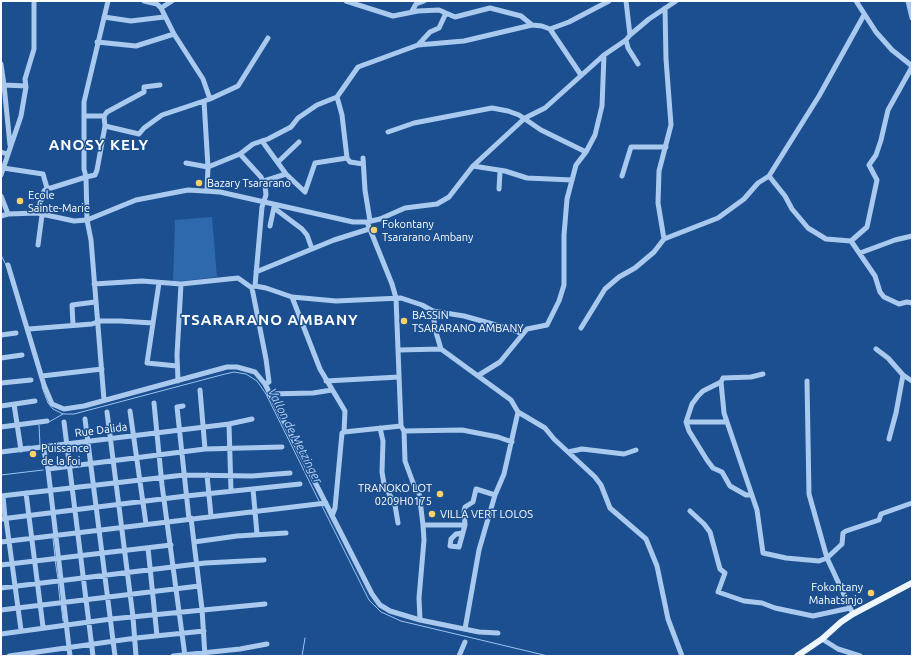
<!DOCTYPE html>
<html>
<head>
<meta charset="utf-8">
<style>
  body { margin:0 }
  #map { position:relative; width:913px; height:657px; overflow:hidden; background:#1b4f8f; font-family:Ubuntu,sans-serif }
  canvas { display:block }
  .frame { position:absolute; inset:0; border:2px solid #fff; pointer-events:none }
</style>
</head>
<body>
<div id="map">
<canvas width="913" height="657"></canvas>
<div class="frame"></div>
</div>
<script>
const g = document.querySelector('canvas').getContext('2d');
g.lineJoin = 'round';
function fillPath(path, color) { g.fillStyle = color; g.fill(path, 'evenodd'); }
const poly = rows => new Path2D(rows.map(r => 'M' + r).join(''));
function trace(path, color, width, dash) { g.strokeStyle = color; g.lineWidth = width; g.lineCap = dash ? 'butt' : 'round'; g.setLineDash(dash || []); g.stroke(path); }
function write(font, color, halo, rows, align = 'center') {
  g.font = font + ' Ubuntu,sans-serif'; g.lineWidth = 3; g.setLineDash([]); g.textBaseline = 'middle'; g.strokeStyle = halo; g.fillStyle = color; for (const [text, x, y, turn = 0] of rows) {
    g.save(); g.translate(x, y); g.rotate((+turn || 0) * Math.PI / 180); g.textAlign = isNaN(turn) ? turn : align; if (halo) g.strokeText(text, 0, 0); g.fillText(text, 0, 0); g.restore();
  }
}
fillPath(poly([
  [212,217,217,277,173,282,175,220]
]), '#2e69ad');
trace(poly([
  [1,255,6,265],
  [42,387,48,403,53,409,63,414,74,414,225,374,234,372,246,374,257,381,266,394,319,501],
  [49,422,63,414],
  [39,425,40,445],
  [22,447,29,446],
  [1,475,43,470],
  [322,506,369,600,381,612,401,621,548,656],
  [53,539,55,557],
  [55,560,58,579],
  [58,582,60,601],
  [61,604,63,621],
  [302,656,305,638]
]), '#9cc4f0', 1);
trace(poly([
  [144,1,157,4,161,8,174,34,203,79,210,99],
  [346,1,393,16,418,11,439,10,455,17,490,8,521,16,532,25],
  [856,1,876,32,892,50,912,66],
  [908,1,912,18],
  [161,8,172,1],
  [412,11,416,4,424,1],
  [104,17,131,21,164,17],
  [550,29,569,22,609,1],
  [630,35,649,19,676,1],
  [626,40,628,48,638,64],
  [97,42,136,46,174,34],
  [418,45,430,32,439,28,446,13],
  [1,64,4,85,2,85],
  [337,97,342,115,347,158,350,162,363,164],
  [204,101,208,167,207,191],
  [84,116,104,116],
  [105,126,139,134,144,128,162,115,210,99,238,86,268,38],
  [388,132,414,123,492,108,508,111,519,115,541,130,586,152],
  [262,141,286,174,305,192,315,163,347,158],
  [10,145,4,85,26,86],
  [1,152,7,154],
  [240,154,261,177,265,185,266,195,262,207,255,286],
  [363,158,365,190,370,221],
  [278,162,299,142],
  [186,163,208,167,240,154,253,144,268,139,291,127,298,118,317,105,337,97,358,67,418,45,464,41,532,25,542,26,550,29,581,75],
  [473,166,505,171,527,178,572,180],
  [3,168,43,174,47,188],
  [1,175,21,116,26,87,25,79,34,49,34,1],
  [622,176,631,147,666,147],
  [769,176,785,196,792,209,808,228,826,239,851,241,875,276,880,292,884,297,899,304,907,302,912,303],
  [264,181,286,174],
  [47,188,51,188,86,177,84,169,84,102,108,1],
  [499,189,500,172],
  [1,196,8,214],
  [274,208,302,229,307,235,312,249],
  [37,213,44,191,47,188],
  [1,216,8,214,37,213,74,221,87,220,136,200,188,190,220,192,353,222,367,222,380,219,405,208,437,204,449,197,473,166,525,118,545,108,604,55,626,40,630,35,626,1],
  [367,222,392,284,396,298,401,426,404,431,405,461,415,488,419,492,423,525,424,540,419,598,420,620],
  [270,226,274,207],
  [664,239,658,203,659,171,671,125,666,59,665,8],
  [851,241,867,227,877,180,869,165,876,155,881,140,888,110,912,67],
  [38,245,42,215],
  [860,253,895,240,912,236],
  [8,265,44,385,52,404,64,409,84,406,227,367,237,367,255,372,265,384,372,594,380,605,390,611,420,620,479,632,498,633],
  [256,272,334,240,369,229],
  [159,283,147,363,177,366],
  [94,284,142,281,181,284,238,278,252,288,255,286,266,288,292,297,320,369,345,411,344,432,342,433,335,508,332,516],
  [252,288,266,359,269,382,265,384],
  [292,297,336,301,401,298,422,305,433,311,464,316,514,330,522,334],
  [433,311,435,329,441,349],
  [73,325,72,305,95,302],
  [581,328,605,289,619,277,635,268,654,252,664,239,718,218,744,199,758,183,769,176,819,96,864,15],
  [29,329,92,324,100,321,120,321,153,323],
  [1,335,16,333],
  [876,349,888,358,903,375,912,381],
  [399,350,441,349,511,400,518,412,504,474,495,495,479,550,465,629],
  [1,358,22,355],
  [479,375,500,362,527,329,547,325,559,301,564,285,564,235,567,199,576,165,586,152,595,135,602,106,604,55],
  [42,376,102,369],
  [178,381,177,355,181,284],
  [326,381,399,377],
  [807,381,809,494,827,558,853,614],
  [721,382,724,413,757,510,763,553,786,558,819,561,827,558,842,544,843,533,846,531,879,520,881,514,912,503],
  [1,383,31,380],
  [200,390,205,449],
  [269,394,313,393,332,390],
  [104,400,91,240,87,220,86,177,95,175,97,170,105,126,104,116,107,112,144,92,144,87,160,85],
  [154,403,162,485,185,656],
  [14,404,21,450],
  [1,406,35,401],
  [183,406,177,407,189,519],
  [130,411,146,524],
  [107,412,133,617,136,656],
  [518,412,545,428,554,439,595,477,601,485,610,508,646,539,657,566,668,619,682,656],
  [85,419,115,656],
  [64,422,93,656],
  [686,422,727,422],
  [229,424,231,491],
  [1,427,47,421],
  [380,428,383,441,382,472,384,484,395,505,398,523],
  [404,431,462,430,498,437,512,442],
  [344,432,401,426],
  [889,439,896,413,903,375],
  [43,447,48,469,70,656],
  [1,452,229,424,252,419],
  [568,452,582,449,624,454,636,450],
  [48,469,205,449,282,447],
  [207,475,211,516],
  [253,489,257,534],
  [26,493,43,627],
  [751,495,746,495,730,486,722,472,713,468,707,460,689,431,686,422,692,404,698,396,703,391,721,382,723,378,751,377,763,374],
  [1,496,184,475,252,476,290,473],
  [3,496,5,518],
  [690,511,704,524,710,532,720,569,725,573,718,592,744,601,762,603,775,608,813,616,850,608],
  [191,518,202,609,205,656],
  [1,519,186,496,300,484],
  [6,519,21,630],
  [423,525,465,525],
  [462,533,456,534,451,539,450,546,459,547,465,525,464,511,465,507,473,502,476,489,495,495],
  [1,542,326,503],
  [194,542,237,536,286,533],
  [148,548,157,636],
  [1,565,171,545],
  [1,588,205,563,264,560],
  [1,610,199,586],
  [1,634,111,619,265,604],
  [822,639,838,649,860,656],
  [9,656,136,638,204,631],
  [173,656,240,649,267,644],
  [459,656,465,642]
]), '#a9c9ee', 5);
trace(poly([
  [797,656,822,639,841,622,853,614,912,583]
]), '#f0f6ff', 6);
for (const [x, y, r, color] of [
  [199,183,4,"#ffd166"],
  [20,201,4,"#ffd166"],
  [374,230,4,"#ffd166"],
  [404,321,4,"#ffd166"],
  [33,454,4,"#ffd166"],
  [440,494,4,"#ffd166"],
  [432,514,4,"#ffd166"],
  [871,593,4,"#ffd166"]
]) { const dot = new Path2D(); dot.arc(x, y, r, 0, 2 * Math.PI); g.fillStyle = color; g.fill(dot); trace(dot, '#1b4f8f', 1.5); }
write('11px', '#fff', '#1b4f8f', [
  ["Bazary Tsararano",207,183],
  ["Ecole",28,195],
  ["Sainte-Marie",28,208],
  ["Fokontany",382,224],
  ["Tsararano Ambany",382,237],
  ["BASSIN",412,315],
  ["TSARARANO AMBANY",412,328],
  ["Puissance",41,448],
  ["de la foi",41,461],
  ["TRANOKO LOT",432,488,"right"],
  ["0209H0175",432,501,"right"],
  ["VILLA VERT LOLOS",440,514],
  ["Fokontany",863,587,"right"],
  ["Mahatsinjo",863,600,"right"]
], 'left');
write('11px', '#fff', '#1b4f8f', [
  ["Rue Dalida",101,430,-7]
]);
write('italic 12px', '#b5d3f5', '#1b4f8f', [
  ["Vallon de Metzinger",295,436,63]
]);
g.letterSpacing = '1px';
write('bold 15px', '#fff', '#1b4f8f', [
  ["ANOSY KELY",99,145],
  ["TSARARANO AMBANY",270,320]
]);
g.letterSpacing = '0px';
</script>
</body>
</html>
